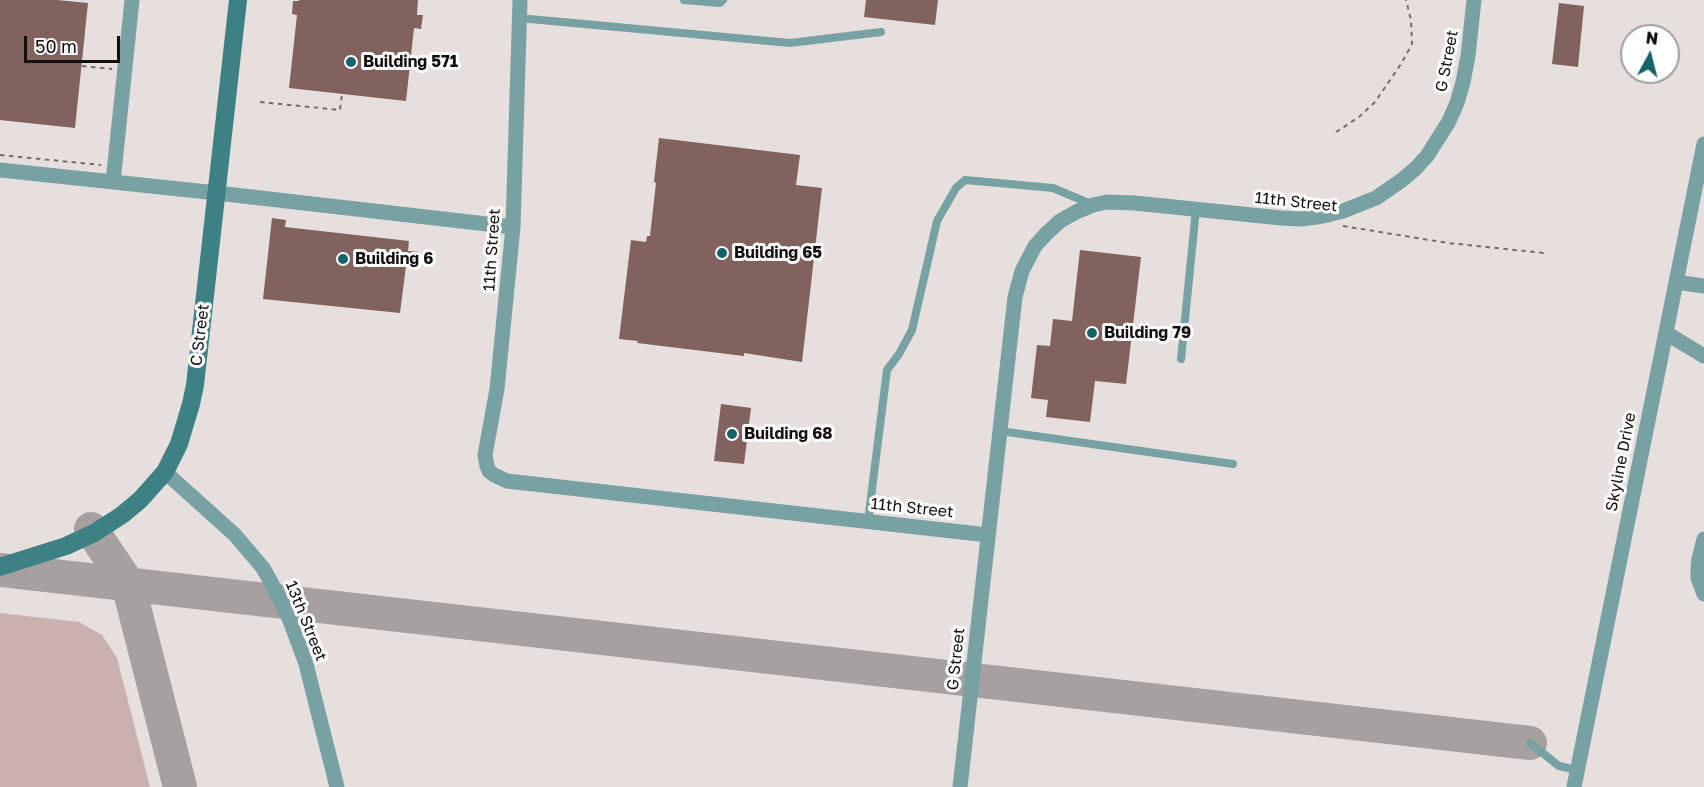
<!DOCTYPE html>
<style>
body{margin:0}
#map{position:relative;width:1704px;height:787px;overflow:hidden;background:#e6dfde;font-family:"Golos Text",sans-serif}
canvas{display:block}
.north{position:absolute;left:1620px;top:24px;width:60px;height:60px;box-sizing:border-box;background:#fff;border:2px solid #a09f9f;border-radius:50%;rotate:7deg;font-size:16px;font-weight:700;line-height:24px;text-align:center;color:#12100f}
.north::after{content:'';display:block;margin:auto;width:21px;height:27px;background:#136367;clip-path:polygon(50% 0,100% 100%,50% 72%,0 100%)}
.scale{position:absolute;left:24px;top:36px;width:96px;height:27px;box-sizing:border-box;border:3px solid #12100f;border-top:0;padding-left:8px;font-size:18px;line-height:21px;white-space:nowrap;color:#12100f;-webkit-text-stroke:4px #fff;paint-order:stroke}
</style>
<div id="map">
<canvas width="1704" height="787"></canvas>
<div class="north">N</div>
<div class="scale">50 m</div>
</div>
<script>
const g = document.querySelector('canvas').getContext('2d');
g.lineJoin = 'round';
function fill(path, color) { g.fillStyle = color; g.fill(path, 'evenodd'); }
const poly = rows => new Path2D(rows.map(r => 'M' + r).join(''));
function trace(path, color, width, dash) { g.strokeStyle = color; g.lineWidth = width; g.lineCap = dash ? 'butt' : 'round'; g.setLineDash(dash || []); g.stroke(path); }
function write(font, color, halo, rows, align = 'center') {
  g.font = font + ' "Golos Text",sans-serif'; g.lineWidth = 6; g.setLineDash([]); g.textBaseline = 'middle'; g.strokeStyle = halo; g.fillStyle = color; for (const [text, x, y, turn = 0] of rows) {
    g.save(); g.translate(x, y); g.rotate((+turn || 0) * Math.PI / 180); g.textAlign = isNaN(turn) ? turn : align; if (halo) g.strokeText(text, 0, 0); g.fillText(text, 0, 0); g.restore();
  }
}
const green = poly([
 [0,613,79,622,102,635,117,658,150,787,0,787]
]);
const taxiway = poly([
 [91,529,128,584,180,787],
 [0,570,1530,743]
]);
const building = poly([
 [0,0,57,0,88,3,75,128,0,120],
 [299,0,418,0,417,15,423,15,421,29,414,28,406,101,289,88,297,15,292,14,293,1,299,1],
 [866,0,938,0,935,25,864,17],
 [1559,3,1584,6,1578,67,1552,64],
 [659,138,800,155,796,185,822,188,802,362,744,353,744,356,637,343,638,341,619,339,631,240,646,242,647,236,650,236,656,183,654,182],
 [272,218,286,220,285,227,409,241,408,251,420,252,418,268,406,266,400,313,263,299],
 [1080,250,1141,257,1126,384,1095,381,1090,422,1046,417,1048,400,1031,398,1037,345,1050,346,1053,319,1072,321],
 [721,404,751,408,744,464,714,461]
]);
const path = poly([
 [82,66,112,69],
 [260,102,340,110,342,94],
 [1336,132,1359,117,1375,102,1401,64,1412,44,1411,20,1406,0],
 [0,155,101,165],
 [1343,226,1448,243,1544,253]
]);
const lane = poly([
 [684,0,720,3,723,0],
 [519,18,790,43,881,32],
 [1181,359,1196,209],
 [1000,431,1233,464],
 [868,521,887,370,899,354,912,330,937,221,956,188,965,180,1053,188,1091,204],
 [1530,743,1559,766,1577,770]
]);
const street = poly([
 [520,0,513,227,497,389,485,455,487,466,489,471,494,475,507,481,988,535],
 [0,170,217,193,513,227],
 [113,182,132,0],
 [1676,282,1704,286],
 [1666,333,1704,356],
 [165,472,235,535,263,568,272,584,289,618,306,664,337,787],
 [1704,539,1699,559,1698,569,1698,578,1704,594],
 [960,787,1015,297,1022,271,1035,246,1046,234,1060,221,1076,212,1093,205,1107,202,1135,203,1281,218,1301,219,1323,216,1343,211,1376,198,1402,180,1415,169,1427,156,1448,123,1457,103,1463,82,1468,56,1474,0],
 [1574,787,1704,144]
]);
const secondary = poly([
 [0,567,66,546,94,533,122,515,140,500,165,472,179,444,191,404,195,385,238,0]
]);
const markers = [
 [351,62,6,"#136367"],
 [722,253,6,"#136367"],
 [343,259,6,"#136367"],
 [1092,333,6,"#136367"],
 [732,434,6,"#136367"]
];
const streetNames = [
 ["G Street",1447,61,-79],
 ["11th Street",1296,202,6],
 ["11th Street",492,250,-86],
 ["C Street",200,335,-83],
 ["Skyline Drive",1621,462,-79],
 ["11th Street",912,508,6],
 ["13th Street",306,621,68],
 ["G Street",956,659,-84]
];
const poiNames = [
 ["Building 571",363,62],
 ["Building 65",734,253],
 ["Building 6",355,259],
 ["Building 79",1104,333],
 ["Building 68",744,434]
];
fill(green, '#c8b1ae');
trace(taxiway, '#a6a0a0', 34);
fill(building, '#81625e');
trace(path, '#726e6d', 2, [4.5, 4.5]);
trace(lane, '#77a1a3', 8);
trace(street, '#77a1a3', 15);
trace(secondary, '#3e8185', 18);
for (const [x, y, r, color] of markers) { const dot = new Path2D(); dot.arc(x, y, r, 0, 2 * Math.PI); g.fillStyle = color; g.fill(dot); trace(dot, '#fff', 2); }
write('16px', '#12100f', '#fff', streetNames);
write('bold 16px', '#12100f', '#fff', poiNames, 'left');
</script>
